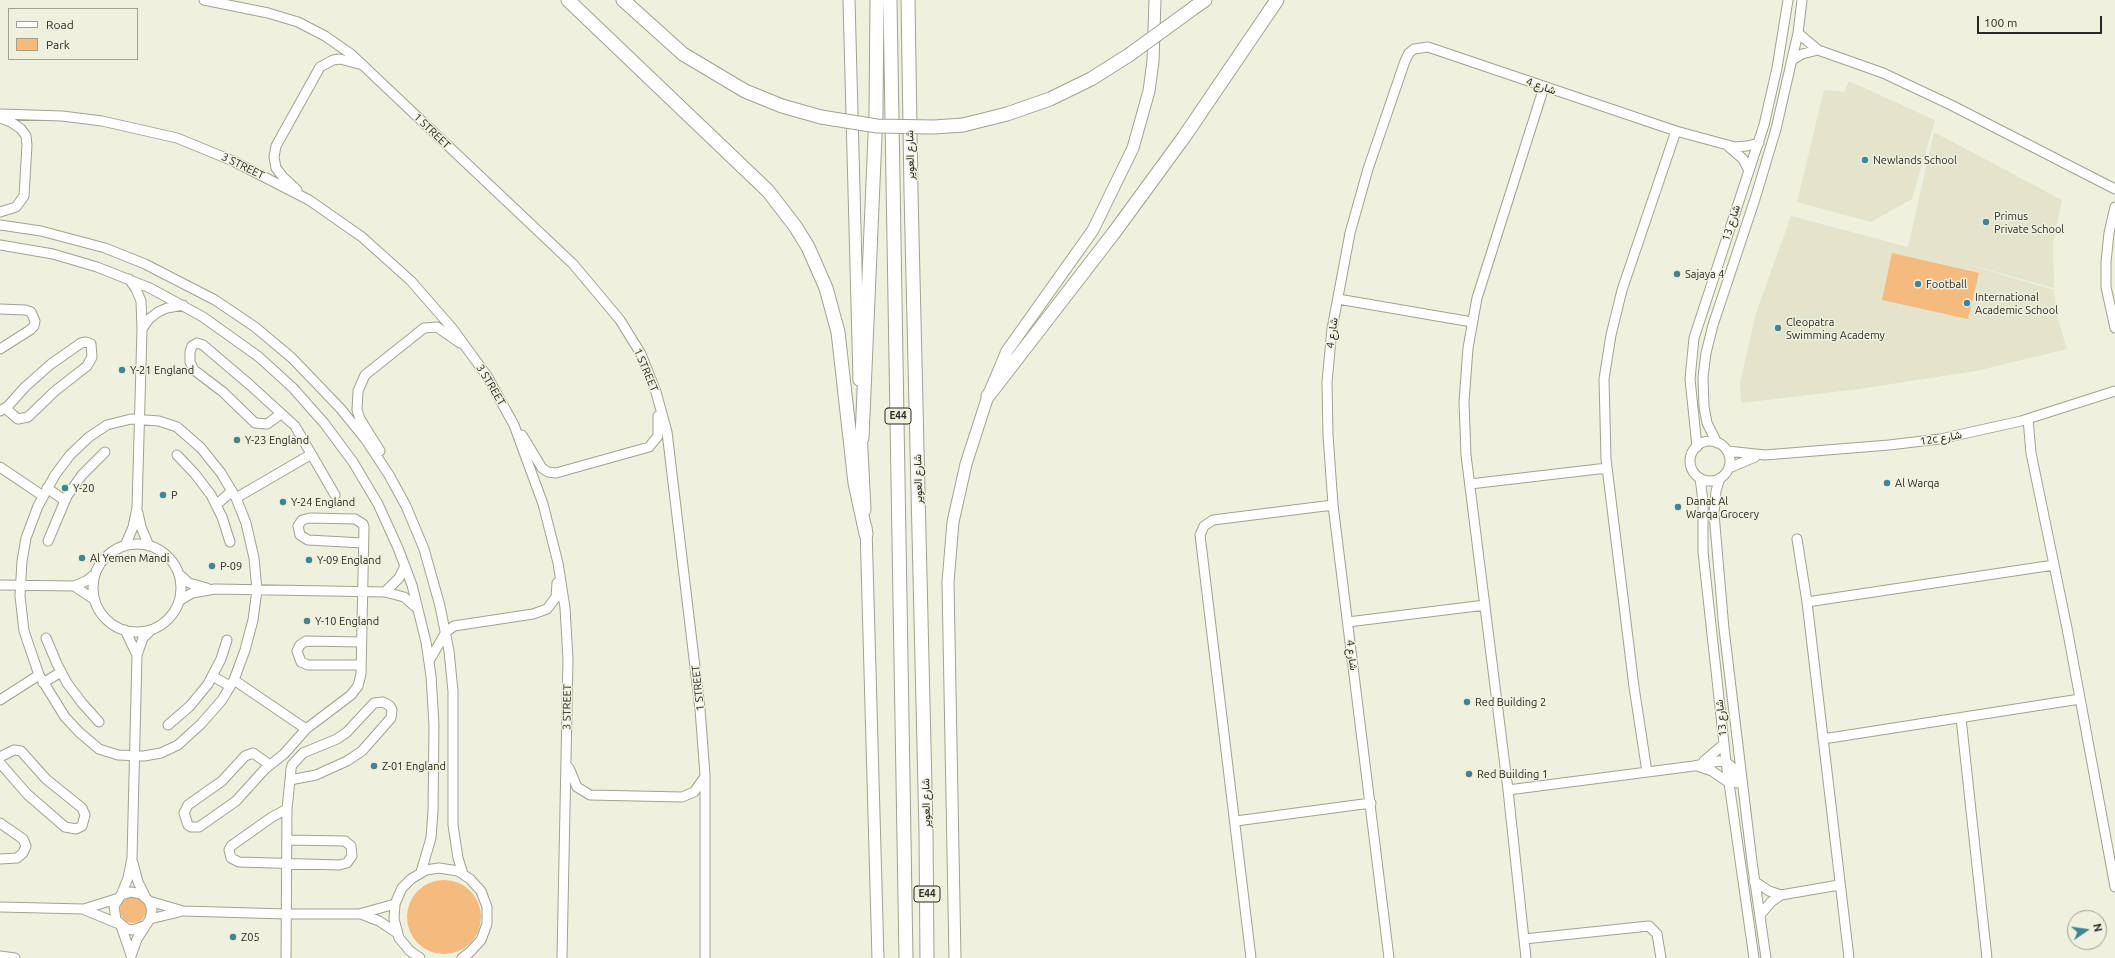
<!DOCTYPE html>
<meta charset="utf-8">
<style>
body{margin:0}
#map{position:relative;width:2115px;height:958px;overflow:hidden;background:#f0f0df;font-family:Ubuntu,sans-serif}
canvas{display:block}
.legend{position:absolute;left:8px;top:8px;width:130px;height:52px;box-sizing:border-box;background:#f0f0df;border:1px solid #a0a094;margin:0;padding:5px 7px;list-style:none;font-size:12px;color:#292923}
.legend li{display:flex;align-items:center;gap:8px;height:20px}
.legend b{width:20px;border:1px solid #a0a094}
.north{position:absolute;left:2067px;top:910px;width:40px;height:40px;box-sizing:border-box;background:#f0f0df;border:1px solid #a0a094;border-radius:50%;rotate:77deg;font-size:11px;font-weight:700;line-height:16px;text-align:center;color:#292923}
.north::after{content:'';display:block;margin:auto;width:14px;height:18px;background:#408592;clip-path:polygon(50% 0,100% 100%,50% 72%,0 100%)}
.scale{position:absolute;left:1977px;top:16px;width:125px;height:18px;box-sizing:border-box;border:2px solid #292923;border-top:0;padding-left:5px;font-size:12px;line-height:14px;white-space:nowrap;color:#292923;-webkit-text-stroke:3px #f0f0df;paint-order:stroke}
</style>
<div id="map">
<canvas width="2115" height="958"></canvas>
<ul class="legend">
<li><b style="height:5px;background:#fff"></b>Road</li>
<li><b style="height:11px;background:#f5ba7e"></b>Park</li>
</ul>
<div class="north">N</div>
<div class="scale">100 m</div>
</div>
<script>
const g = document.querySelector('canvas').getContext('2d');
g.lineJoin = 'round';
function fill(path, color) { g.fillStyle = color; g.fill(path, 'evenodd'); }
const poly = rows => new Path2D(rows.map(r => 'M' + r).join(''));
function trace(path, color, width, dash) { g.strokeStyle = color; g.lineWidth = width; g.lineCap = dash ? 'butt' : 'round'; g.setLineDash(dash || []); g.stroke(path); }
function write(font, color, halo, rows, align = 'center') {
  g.font = font + ' Ubuntu,Vazirmatn,sans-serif'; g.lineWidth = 3; g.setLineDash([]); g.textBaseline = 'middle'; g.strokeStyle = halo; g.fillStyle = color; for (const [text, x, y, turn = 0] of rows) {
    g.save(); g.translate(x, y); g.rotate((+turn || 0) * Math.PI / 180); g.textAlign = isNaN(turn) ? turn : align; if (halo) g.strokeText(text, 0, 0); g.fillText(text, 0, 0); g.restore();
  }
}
const built = poly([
 [1849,81,1935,120,1912,199,1871,222,1797,202,1824,90,1844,92],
 [1934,132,2062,200,2053,244,2054,288,1952,260,2054,290,2057,316,2067,349,1976,371,1859,389,1741,403,1740,383,1756,313,1791,216,1908,247]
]);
const green = poly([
 [1892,253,1979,273,1968,319,1882,300],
 '407 917a37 37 0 1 1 74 0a37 37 0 1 1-74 0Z',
 '120 910a13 13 0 1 1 26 0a13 13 0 1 1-26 0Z'
]);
const minor = poly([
 [204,0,268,13,298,22,325,36,351,54,573,264,620,320,641,354,656,392,667,432,700,709,705,775,705,958],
 [1798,33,1818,50,1883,73,1951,105,2115,189],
 [1792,60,1802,54,1818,50],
 [0,114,62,116,102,121,177,138,233,161,309,200,362,237,411,281,452,328,487,376,514,425,543,504,558,563,565,608,568,659,562,958],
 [0,118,11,122,21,129,26,136,27,145,24,196,16,207,0,212],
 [1728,146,1743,159,1749,171],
 [297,190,283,177,276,168,274,157,276,146,320,67,333,60,340,59,359,64],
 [2115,207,2109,233,2106,262,2106,287,2115,328],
 [0,225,41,231,105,248,145,264,215,300,255,327,292,358,340,408,366,440,389,475,406,506,424,549,440,606,449,651,453,691,453,825,458,858,463,874],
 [0,245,53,254,97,267,150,288,203,317,259,357,293,388,324,423,353,462,378,504,398,548,412,585,426,642,431,676,434,725,433,811,431,838,421,872],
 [1338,299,1472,322],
 [0,309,25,310,31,312,35,321,34,326,30,330,0,349],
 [142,329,149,319,158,312,167,308,183,305],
 [0,411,8,406,25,387,51,364,81,343,86,342,91,344,92,357,87,366,55,391,28,417,18,419,5,408],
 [281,414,267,424,255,423,223,392,194,370,190,362,190,352,192,346,197,343,203,345,250,385,295,426,335,495],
 [131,419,159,421,177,427,201,448,221,473,236,498,246,523,254,558,257,590,253,620,245,650,234,680,222,700,201,724,178,745,161,753,144,756,118,755,99,749,79,732,65,717,39,675,24,631,20,596,22,561,26,538,38,506,55,475,70,455,89,437,107,425,131,419],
 [2028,419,2031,453,2067,628,2115,887],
 [522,435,542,468,548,472,556,473,649,447,658,436,658,416],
 '1690 461a20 20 0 1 1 40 0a20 20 0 1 1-40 0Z',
 [1717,443,1707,423,1704,407,1703,377,1706,353,1713,325,1755,199,1776,129,1798,33,1802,0],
 [1697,447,1690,379,1694,338,1764,125,1777,68,1788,0],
 [380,451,360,419,357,410,358,391,365,375,424,328,437,327,460,343],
 [1727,451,1765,455,1889,445,1940,439,2021,421,2115,391],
 [177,455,195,474,211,495,222,517,230,542],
 [0,467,43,496],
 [1729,468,1755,457],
 [1700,478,1703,501,1703,552,1726,762,1754,958],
 [1720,478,1716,491,1714,514,1724,629,1752,862,1766,958],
 [1470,484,1607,468],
 [47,488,64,500],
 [236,498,310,455],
 [216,505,232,491],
 [138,513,141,527,149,546],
 [1797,539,1807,602,1849,958],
 [48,541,67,496,82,475,105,452],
 '93 588a44 44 0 1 1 88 0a44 44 0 1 1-88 0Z',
 [125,546,133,527,137,508,142,329,141,301,136,289,129,279],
 [179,574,189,583,207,588],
 [0,585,74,586,86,581,95,574],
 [74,586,95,600],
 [385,592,399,578,405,566],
 [179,601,192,593,215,589,385,592,404,597,418,609],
 [1807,602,2054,565],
 [1348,622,1485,605],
 [125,630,137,655],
 [46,638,57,664,67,683,82,703,99,722],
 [429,661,446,632,454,626,533,614,547,609,556,597,557,583],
 [361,665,308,665,301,662,297,651,300,645,306,641,361,642],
 [212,676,230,686],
 [234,680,306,729],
 [43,683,61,672],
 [0,700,39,675],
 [1961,718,1987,958],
 [168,725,190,706,208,684,221,659,227,640],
 [1823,739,2080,699],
 [0,757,14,750,21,751,46,779,82,808,85,815,82,826,76,829,65,827,27,794,0,763],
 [1704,761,1724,744],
 [270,765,253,753,245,756,222,781,188,805,184,813,188,825,191,827,199,827,236,801,265,769,284,754,306,729,351,695,358,686,361,674,364,527,363,524,355,519,310,518,302,520,298,526,300,535,308,540,363,543],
 [1697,766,1712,771,1728,782],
 [569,768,577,787,590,795,682,797,694,792,704,778],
 [1647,772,1634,687,1606,459,1604,379,1611,335,1622,290,1676,131],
 [1508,790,1694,766,1719,761,1726,762,1733,768,1737,783],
 [1236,821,1371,803],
 [0,823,23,839,26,846,23,853,17,858,0,859],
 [287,840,345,841,351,846,352,856,347,863,339,865,239,862,231,858,229,850,231,846,272,817,287,809],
 [133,863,138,882,145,896],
 [1754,881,1769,891,1781,895],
 [121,895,128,878,132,858,137,655,143,638,151,630],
 [149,901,183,911,286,914,359,914,395,904],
 [0,907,84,909,119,898],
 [85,910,119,924],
 [361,914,379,921,397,933],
 [1760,915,1771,902,1781,895,1839,885],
 [150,919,179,912],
 [121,926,131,955],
 [1524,939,1649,926,1657,934,1661,958],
 [0,956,15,958],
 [131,956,137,939,150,919,152,910,149,901,141,894,131,892,121,895,114,906,116,920,127,929,133,930,144,926],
 [286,958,287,809,290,780,291,769,292,765,303,753,337,739,347,732,374,703,383,702,390,706,392,710,391,718,362,751,347,761,316,775,290,780],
 [420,958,410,951,399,938,394,919,395,904,402,888,411,879,426,870,439,868,458,871,470,879,481,891,487,907,487,924,481,940,470,952,462,958],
 [1251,958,1200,535,1204,526,1213,520,1333,505],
 [1389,958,1333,505,1328,435,1327,382,1332,329,1350,233,1368,169,1405,61,1409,53,1414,49,1428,47,1676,131,1735,147,1747,146,1759,143],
 [1526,958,1508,790,1466,455,1464,402,1468,348,1477,298,1544,87]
]);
const major = poly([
 [849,0,859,380],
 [861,431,865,510],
 [866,527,878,958],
 [955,958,948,582,953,522,966,464,988,396,1007,351,1093,230,1133,148,1149,91,1153,61,1155,0]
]);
const highway = poly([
 [568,0,768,191,795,226,808,247,826,288,838,332,855,483,866,534],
 [623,0,683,54,745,91,782,106,821,117],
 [890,0,906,958],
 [908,0,911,192,926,831,927,958],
 [1195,7,1205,0],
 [963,125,1007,114,1050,99,1091,79,1129,55],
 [988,396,1113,234,1184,137,1277,0],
 [862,438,876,113,877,0]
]);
const highwayBridge = poly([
 [1129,55,1195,7],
 [821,117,877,126,934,127,963,125]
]);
const markers = [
 [1865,160,4,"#408592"],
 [1986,222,4,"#408592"],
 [1677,274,4,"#408592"],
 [1918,284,4,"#408592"],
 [1967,303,4,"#408592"],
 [1778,328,4,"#408592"],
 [122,370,4,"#408592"],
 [237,440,4,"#408592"],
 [1887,483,4,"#408592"],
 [65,488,4,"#408592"],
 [163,495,4,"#408592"],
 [283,502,4,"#408592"],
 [1678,507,4,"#408592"],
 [82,558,4,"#408592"],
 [309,560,4,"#408592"],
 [212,566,4,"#408592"],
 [307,621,4,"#408592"],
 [1467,702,4,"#408592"],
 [374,766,4,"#408592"],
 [1469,774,4,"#408592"],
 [233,937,4,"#408592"]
];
const shields = [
 [898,416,26],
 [927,894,26]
];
const shieldNames = [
 ["E44",898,416],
 ["E44",927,894]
];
const streetNames = [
 ["شارع 4",1541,86,19],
 ["1 STREET",432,131,44],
 ["شارع العوير",910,155,-91],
 ["3 STREET",243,166,26],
 ["شارع 13",1731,223,-72],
 ["شارع 4",1332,333,-82],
 ["1 STREET",646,370,67],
 ["3 STREET",491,385,59],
 ["12c شارع",1941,438,-10],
 ["شارع العوير",918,479,-91],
 ["شارع 4",1352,655,83],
 ["1 STREET",698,688,-96],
 ["3 STREET",567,707,-89],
 ["شارع 13",1721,718,-96],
 ["شارع العوير",926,803,-91]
];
const poiNames = [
 ["Newlands School",1873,160],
 ["Primus",1994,216],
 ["Private School",1994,229],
 ["Sajaya 4",1685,274],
 ["Football",1926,284],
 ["International",1975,297],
 ["Academic School",1975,310],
 ["Cleopatra",1786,322],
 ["Swimming Academy",1786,335],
 ["Y-21 England",130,370],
 ["Y-23 England",245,440],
 ["Al Warqa",1895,483],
 ["Y-20",73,488],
 ["P",171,495],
 ["Danat Al",1686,501],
 ["Warqa Grocery",1686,514],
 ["Y-24 England",291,502],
 ["Al Yemen Mandi",90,558],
 ["Y-09 England",317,560],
 ["P-09",220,566],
 ["Y-10 England",315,621],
 ["Red Building 2",1475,702],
 ["Z-01 England",382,766],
 ["Red Building 1",1477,774],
 ["Z05",241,937]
];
fill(built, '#e3e4cb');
fill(green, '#f5ba7e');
trace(minor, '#a2a292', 11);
trace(major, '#a2a292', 13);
trace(highway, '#a2a292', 15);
trace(minor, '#fff', 9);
trace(major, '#fff', 11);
trace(highway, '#fff', 13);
trace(highwayBridge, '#a2a292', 15, []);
trace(highwayBridge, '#fff', 13);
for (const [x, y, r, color] of markers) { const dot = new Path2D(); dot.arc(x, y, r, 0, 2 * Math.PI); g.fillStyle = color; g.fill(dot); trace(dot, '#f0f0df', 1.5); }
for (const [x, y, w] of shields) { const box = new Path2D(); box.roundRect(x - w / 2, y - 8, w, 16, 3); g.fillStyle = '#f0f0df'; g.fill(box); trace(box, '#292923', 1); }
write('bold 10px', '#292923', null, shieldNames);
write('11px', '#292923', '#f0f0df', streetNames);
write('11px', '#292923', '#f0f0df', poiNames, 'left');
</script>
